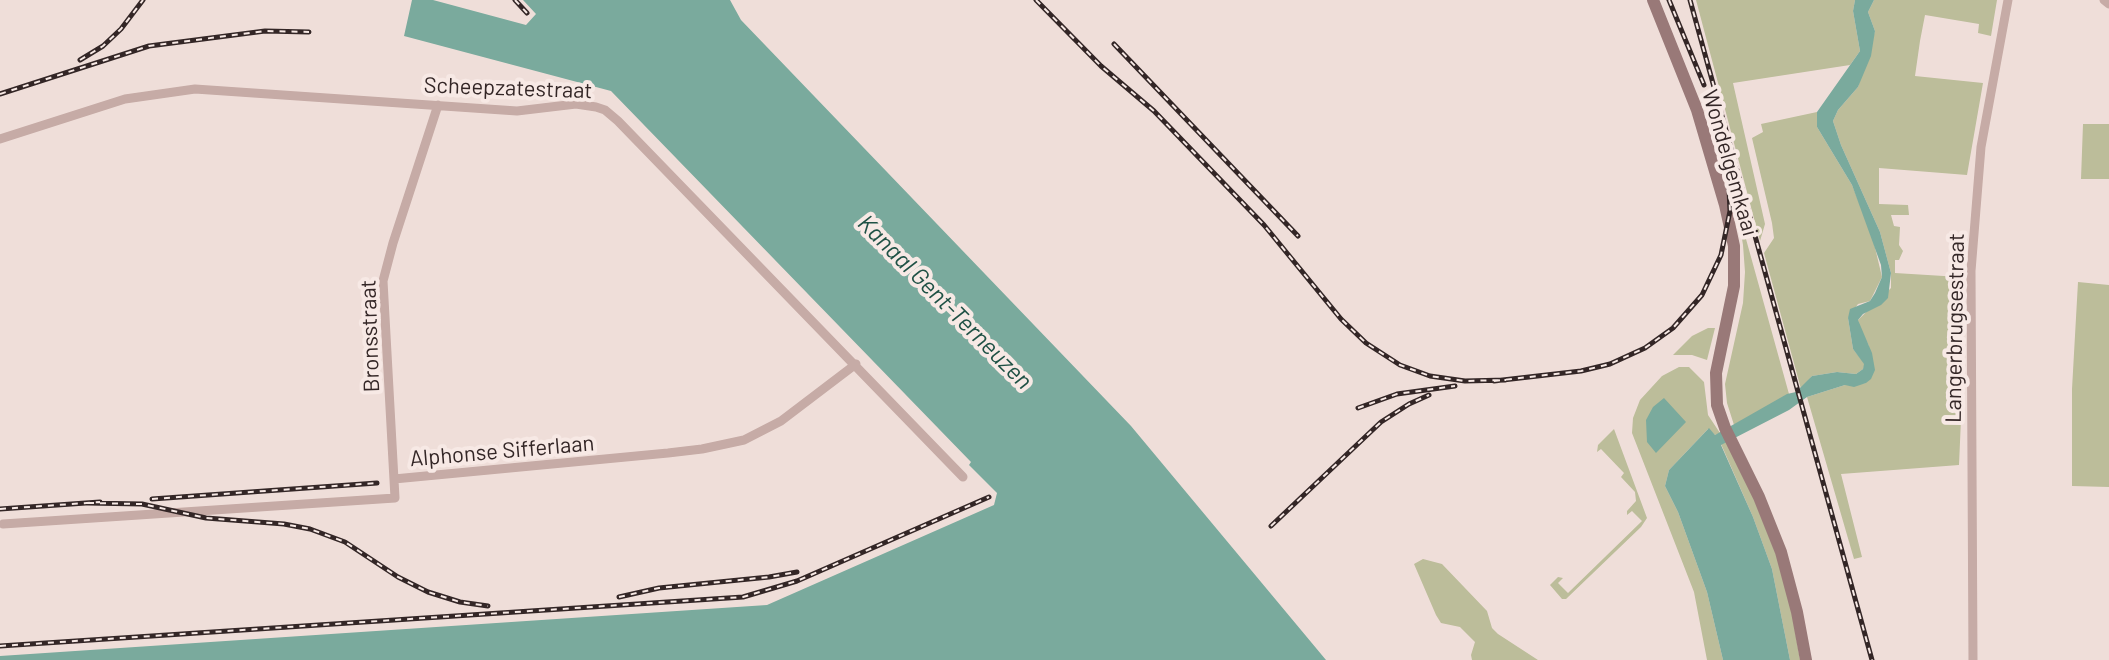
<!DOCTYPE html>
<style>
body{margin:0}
canvas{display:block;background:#efded9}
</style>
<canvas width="2109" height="660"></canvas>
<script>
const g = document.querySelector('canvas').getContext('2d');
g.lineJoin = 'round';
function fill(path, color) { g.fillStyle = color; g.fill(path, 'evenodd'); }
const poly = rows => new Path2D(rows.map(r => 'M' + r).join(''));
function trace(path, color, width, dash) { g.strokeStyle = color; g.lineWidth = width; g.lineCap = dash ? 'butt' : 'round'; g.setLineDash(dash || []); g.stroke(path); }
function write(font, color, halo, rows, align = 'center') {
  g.font = font + ' Barlow,sans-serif'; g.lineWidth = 8; g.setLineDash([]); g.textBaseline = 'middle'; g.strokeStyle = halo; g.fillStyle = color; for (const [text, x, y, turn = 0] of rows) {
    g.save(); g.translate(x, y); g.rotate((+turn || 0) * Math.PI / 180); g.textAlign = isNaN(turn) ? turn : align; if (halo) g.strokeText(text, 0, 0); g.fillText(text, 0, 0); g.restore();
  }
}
const green = poly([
 [1696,0,1855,0,1853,11,1860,51,1850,65,1733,83,1765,224,1760,241],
 [1874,0,1997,0,1991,36,1978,33,1979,24,1925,15,1920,41,1915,76,1983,83,1967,175,1879,168,1879,204,1908,205,1909,215,1891,215,1894,226,1900,227,1899,245,1903,251,1899,260,1895,260,1895,273,1960,277,1962,396,1959,465,1841,474,1862,557,1854,559,1807,397,1845,385,1866,383,1869,346,1859,327,1858,320,1891,288,1891,273,1880,232,1841,145,1833,121,1838,110,1858,87,1875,31,1868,12],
 [1817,112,1817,127,1852,185,1872,235,1882,277,1870,301,1858,304,1848,318,1853,349,1865,364,1863,369,1856,374,1837,372,1812,376,1801,389,1764,253,1774,238,1772,223,1752,138,1763,132,1761,124],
 [2083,124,2109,124,2109,179,2081,179],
 [1736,203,1789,394,1734,425,1727,403,1725,384,1743,303,1745,272,1743,245],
 [2078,282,2109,285,2109,487,2072,486,2072,389],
 [1708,328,1715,328,1707,360,1692,355,1673,355,1692,336],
 [1679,367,1689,367,1704,382,1708,415,1720,433,1715,435,1708,429,1669,470,1665,486,1678,512,1707,592,1723,660,1707,660,1694,592,1632,433,1633,418,1640,400,1662,376],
 [1614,429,1647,518,1641,527,1566,599,1562,599,1550,585,1558,577,1563,578,1558,583,1568,593,1642,521,1632,511,1627,515,1627,511,1636,501,1635,492,1621,477,1624,473,1601,449,1597,452,1598,445],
 [1726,442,1754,499,1776,554,1792,613,1800,660,1790,660,1772,569,1753,517,1721,444],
 [1423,559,1442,564,1487,611,1492,628,1498,634,1538,660,1472,660,1471,655,1475,642,1460,627,1441,623,1436,615,1414,564]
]);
const water = poly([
 [412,0,433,0,526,25,536,14,523,0,730,0,741,20,1131,426,1326,660,0,660,0,656,767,605,994,505,997,493,969,465,971,462,611,91,404,36],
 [1855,0,1874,0,1868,12,1875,31,1871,56,1858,87,1838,110,1833,121,1841,145,1880,232,1891,273,1888,298,1881,305,1863,314,1858,320,1872,353,1875,370,1871,379,1866,383,1854,387,1845,385,1807,397,1789,410,1721,445,1753,517,1772,569,1790,660,1723,660,1707,592,1678,512,1665,486,1669,470,1709,428,1715,435,1787,394,1796,392,1812,376,1837,372,1856,374,1863,369,1864,364,1853,349,1848,318,1850,309,1870,301,1875,293,1882,277,1881,265,1852,185,1817,127,1817,112,1860,51,1853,11],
 [1664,398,1686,422,1656,453,1647,442,1646,420,1653,407]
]);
const street = poly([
 [2104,0,2109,4],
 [0,139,125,99,195,89,517,111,576,104,596,107,605,110,618,121,963,477],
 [394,479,668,453,702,449,744,440,781,421,856,364],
 [3,524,395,498,383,281,393,243,438,105],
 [1973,660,1971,271,1981,147,2008,0]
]);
const secondary = poly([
 [1653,0,1697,110,1725,205,1734,246,1734,286,1716,373,1717,405,1725,428,1759,497,1781,552,1797,612,1806,660]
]);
const rail = poly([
 [515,0,527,13],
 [1036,0,1101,66,1154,111,1264,225,1341,319,1366,343,1400,365,1430,376,1465,381,1506,380],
 [1669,0,1704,85],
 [1690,0,1872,660],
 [1114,44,1298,236],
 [80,60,103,46,121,29,143,0],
 [0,94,149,46,265,31,309,32],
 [1494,381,1581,371,1610,364,1645,348,1673,328,1702,295,1721,255,1730,211,1728,167],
 [1358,408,1397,394,1455,386],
 [152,499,377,483],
 [88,503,142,504,206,518,284,524,310,529,345,542,398,577,428,592,460,602,488,606],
 [0,509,100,502],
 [1271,526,1381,422,1409,404,1429,395],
 [619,597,659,588,769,577,797,572],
 [0,646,743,597,797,581,989,497]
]);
const streetNames = [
 ["Scheepzatestraat",508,88,2],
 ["Wondelgemkaai",1730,163,74],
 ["Langerbrugsestraat",1955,328,-89],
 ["Bronsstraat",370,336,-92],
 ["Alphonse Sifferlaan",502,451,-5]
];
const waterNames = [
 ["Kanaal Gent-Terneuzen",945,302,45]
];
fill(green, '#bcbd9a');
fill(water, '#7aaa9d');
trace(street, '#c6aba6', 9);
trace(secondary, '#997978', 12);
trace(rail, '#332626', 5);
trace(rail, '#f7e9e5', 2, [6]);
write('22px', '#332626', '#f7e9e5', streetNames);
write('italic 24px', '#1f5145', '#f7e9e5', waterNames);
</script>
